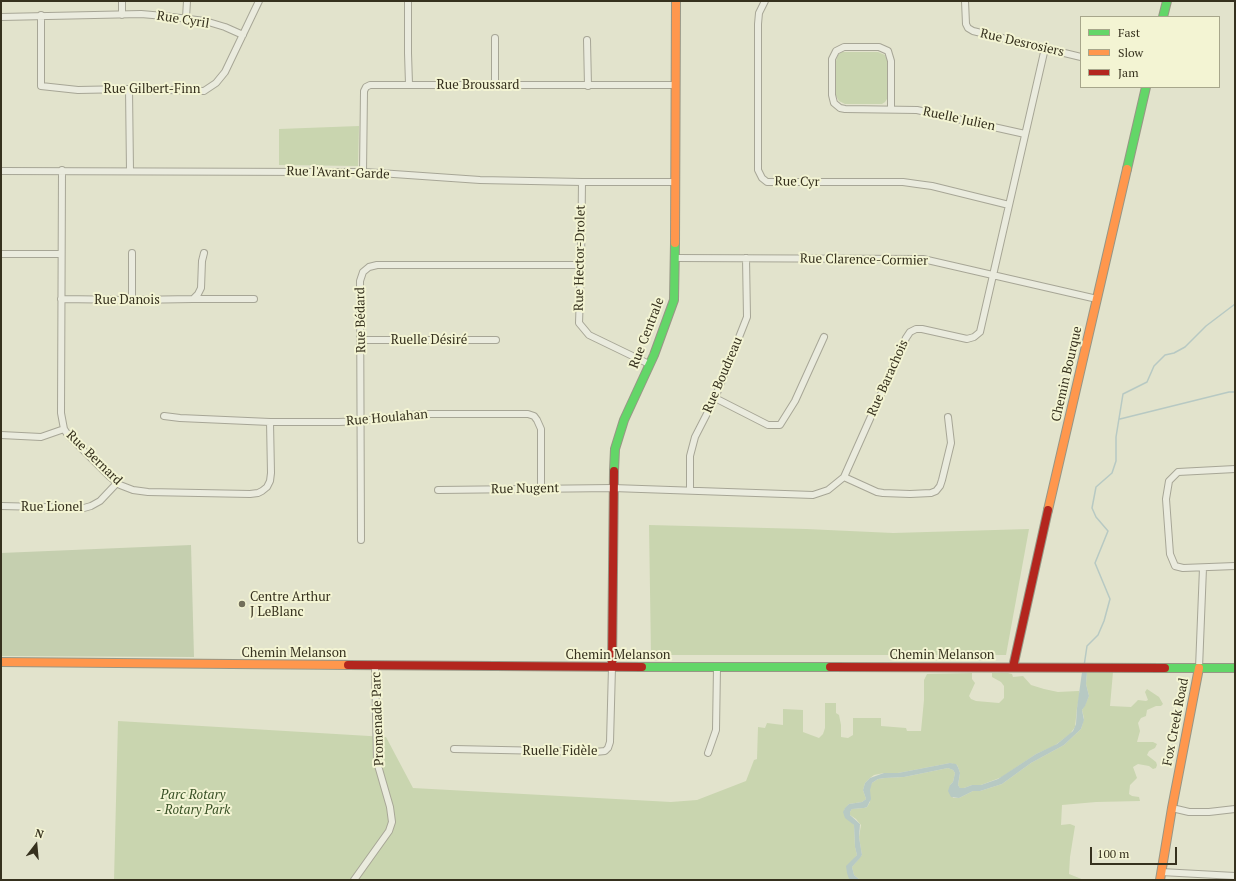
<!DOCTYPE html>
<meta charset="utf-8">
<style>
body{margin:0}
#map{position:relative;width:1236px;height:881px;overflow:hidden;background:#e2e3cc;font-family:"PT Serif",serif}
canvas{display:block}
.frame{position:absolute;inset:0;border:2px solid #36311e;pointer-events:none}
.legend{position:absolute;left:1080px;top:16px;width:140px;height:72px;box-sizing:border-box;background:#f3f4d3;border:1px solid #a7a68b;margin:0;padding:5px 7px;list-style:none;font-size:12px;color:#36311e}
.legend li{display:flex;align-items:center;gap:8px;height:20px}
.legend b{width:20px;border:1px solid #a7a68b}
.north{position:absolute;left:16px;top:825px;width:40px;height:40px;-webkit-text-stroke:3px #f3f4d3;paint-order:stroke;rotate:16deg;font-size:11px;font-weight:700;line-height:16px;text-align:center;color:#36311e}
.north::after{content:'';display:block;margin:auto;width:14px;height:18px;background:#36311e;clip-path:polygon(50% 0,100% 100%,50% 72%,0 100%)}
.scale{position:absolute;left:1090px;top:847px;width:87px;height:18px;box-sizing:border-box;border:2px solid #36311e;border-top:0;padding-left:5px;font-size:12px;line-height:14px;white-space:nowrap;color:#36311e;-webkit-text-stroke:3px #f3f4d3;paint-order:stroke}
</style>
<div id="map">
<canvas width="1236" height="881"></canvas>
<div class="frame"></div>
<ul class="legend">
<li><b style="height:5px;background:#63d668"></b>Fast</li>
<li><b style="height:5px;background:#ff974d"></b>Slow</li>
<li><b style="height:5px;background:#b3261e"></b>Jam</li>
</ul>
<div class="north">N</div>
<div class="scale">100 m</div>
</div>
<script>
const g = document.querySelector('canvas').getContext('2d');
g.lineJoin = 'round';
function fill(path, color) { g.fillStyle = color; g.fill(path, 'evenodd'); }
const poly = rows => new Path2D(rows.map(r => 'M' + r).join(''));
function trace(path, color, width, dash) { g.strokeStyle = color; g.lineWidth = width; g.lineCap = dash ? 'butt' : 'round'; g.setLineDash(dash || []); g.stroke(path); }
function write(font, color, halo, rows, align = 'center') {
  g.font = font + ' "PT Serif",serif'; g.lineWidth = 4; g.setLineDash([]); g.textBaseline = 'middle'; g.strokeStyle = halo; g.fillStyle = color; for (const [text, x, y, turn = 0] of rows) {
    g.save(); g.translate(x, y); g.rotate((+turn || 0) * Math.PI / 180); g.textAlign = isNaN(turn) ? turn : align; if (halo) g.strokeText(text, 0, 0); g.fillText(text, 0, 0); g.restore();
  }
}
const green = poly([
 [842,52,878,52,885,55,887,60,887,99,885,102,882,104,845,104,839,101,836,96,836,61,838,55],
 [359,126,358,166,279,165,279,129],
 [649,525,806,529,893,533,1029,529,1006,655,651,655],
 [1087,672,1113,672,1110,706,1131,707,1138,700,1146,701,1148,700,1145,692,1147,689,1159,697,1163,704,1161,706,1156,706,1147,710,1146,716,1141,718,1138,723,1140,731,1137,742,1153,742,1157,744,1155,748,1149,751,1147,755,1156,762,1157,765,1156,768,1153,769,1149,766,1138,764,1133,767,1137,778,1130,785,1129,794,1132,796,1139,797,1140,801,1096,802,1062,805,1061,825,1070,824,1075,826,1070,857,1069,874,1084,880,860,880,854,875,852,867,862,855,859,837,861,825,856,819,850,815,850,812,852,809,864,808,867,807,870,802,870,787,872,783,878,779,885,778,904,777,948,768,953,770,955,773,953,782,950,785,953,798,959,798,973,791,980,791,1002,784,1031,763,1064,745,1081,729,1082,726,1084,718,1082,710,1085,705,1089,696,1086,684],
 [972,673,972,679,975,683,969,696,971,699,976,701,999,703,1004,698,1004,686,1001,682,992,677,992,673,1008,673,1012,674,1013,677,1023,676,1031,685,1044,689,1058,692,1078,691,1079,691,1079,698,1077,708,1075,727,1070,734,1054,746,1036,754,1002,777,981,785,972,785,964,788,960,788,958,785,960,773,958,767,957,765,950,763,898,773,884,773,874,775,870,778,865,783,863,790,866,799,862,802,849,804,844,810,854,825,855,847,857,855,854,859,849,879,851,880,114,880,118,721,386,737,413,788,671,802,697,800,746,781,754,760,757,759,758,727,765,728,767,723,783,725,783,709,803,710,803,732,819,738,823,734,825,728,825,703,836,703,836,713,839,715,841,725,841,737,848,738,853,735,853,718,881,718,881,726,906,728,907,731,921,731,924,700,924,680,927,674]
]);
const cemetery = poly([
 [191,545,194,657,1,656,1,553]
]);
const water = poly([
 [1082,672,1087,672,1086,684,1089,696,1085,706,1082,710,1084,720,1081,729,1064,745,1031,763,1002,784,980,791,973,791,959,798,951,797,948,791,950,785,953,782,955,773,953,770,948,768,904,777,885,778,878,779,872,783,870,790,871,799,867,807,864,808,852,809,850,812,850,815,860,824,859,837,862,855,860,858,852,867,854,875,860,880,851,880,849,879,847,873,846,866,857,855,855,847,854,825,845,818,843,812,845,808,849,804,862,802,866,799,863,790,865,783,870,778,884,773,898,773,950,763,956,764,958,767,960,773,958,785,960,788,964,788,972,785,981,785,998,779,1036,754,1057,744,1073,731,1076,724,1077,708]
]);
const stream = poly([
 [1120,419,1229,392,1235,392],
 [1084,666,1087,646,1098,635,1104,621,1110,599,1095,563,1108,531,1096,517,1092,508,1096,487,1112,473,1116,461,1116,437,1123,394,1147,382,1154,366,1165,355,1174,353,1185,347,1206,326,1235,304]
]);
const street = poly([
 [122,1,122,15],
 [408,1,408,53,409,84],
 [765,1,759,13,758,24,758,170,762,178,767,182,903,182,917,184,932,186,1009,205],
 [965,1,966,24,968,28,973,31,1081,57],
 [41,15,41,86,78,90,129,89,204,91,216,83,225,72,259,1],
 [1,17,141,14,164,16,205,21,225,27,243,35],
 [186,18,187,1],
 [495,38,495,85],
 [587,40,588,86],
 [129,89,130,171],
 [891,109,891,61,888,51,879,47,844,47,836,51,832,59,832,95,834,103,840,108,845,109,917,110,1025,134],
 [62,170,61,413,64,429,68,435,110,477,120,485,133,490,148,492,250,494,258,493,262,491,267,487,270,481,271,473,270,422],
 [1,171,318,172,365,172,480,180,582,182,675,182],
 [363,172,364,91,366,87,370,85,676,85],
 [582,182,581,265,579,323,589,335,649,364],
 [1,254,61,254],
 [675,258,923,259,1097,299],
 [61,299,132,300,193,299,198,294,201,288,202,261,204,253],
 [193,299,254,299],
 [132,300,132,253],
 [362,340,496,340],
 [715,398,768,425,780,425,795,401,824,337],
 [164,416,180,418,270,422,339,422,362,421,399,416,423,414,528,414,534,416,537,420,541,429,541,489],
 [1,435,41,437,64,429],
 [1235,469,1178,472,1169,481,1166,499,1170,554,1175,566,1183,568,1235,566],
 [844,477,877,492,883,493,910,494,931,493,936,491,940,486,942,480,951,443,948,417],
 [438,490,613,488,813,495,828,490,844,477,906,338,910,332,916,329,922,329,967,339,974,337,980,332,1045,48],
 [690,490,690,456,695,437,715,398,747,317,746,258],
 [1,506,84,508,91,506,100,501,117,483],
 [361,540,360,281,363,272,369,267,377,265,581,265],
 [1199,668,1203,568],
 [454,749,595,752,605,751,608,748,610,742,612,667],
 [708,753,716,730,717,667],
 [1172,808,1189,812,1209,812,1235,809],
 [1161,872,1235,876],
 [354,880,389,831,392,822,390,807,377,762,375,666]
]);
const fast = poly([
 [1163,17,1167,1],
 [1127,169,1146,87],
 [614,471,615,449,624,420,654,355,674,300,675,243],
 [642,667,830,667],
 [1165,668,1235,668]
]);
const slow = poly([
 [675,243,676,1],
 [1048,510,1127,169],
 [1,662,348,665],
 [1160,880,1172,808,1199,668]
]);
const jam = poly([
 [348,665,642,667],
 [612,667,614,471],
 [830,667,1165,668],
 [1013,667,1048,510]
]);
const markers = [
 [242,604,4,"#726f5b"]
];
const streetNames = [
 ["Rue Cyril",183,20,9],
 ["Rue Desrosiers",1022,43,13],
 ["Rue Broussard",478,85],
 ["Rue Gilbert-Finn",152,89],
 ["Ruelle Julien",959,119,12],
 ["Rue l'Avant-Garde",338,173,2],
 ["Rue Cyr",797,182,1],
 ["Rue Hector-Drolet",580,258,-89],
 ["Rue Clarence-Cormier",864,260,1],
 ["Rue Danois",127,300],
 ["Rue Bédard",361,320,-91],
 ["Rue Centrale",647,333,-69],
 ["Ruelle Désiré",429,340],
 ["Chemin Bourque",1067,374,-77],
 ["Rue Boudreau",723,375,-67],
 ["Rue Barachois",888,378,-66],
 ["Rue Houlahan",387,418,-5],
 ["Rue Bernard",94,458,44],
 ["Rue Nugent",525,489,-1],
 ["Rue Lionel",52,507],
 ["Chemin Melanson",294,653],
 ["Chemin Melanson",618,655],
 ["Chemin Melanson",942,655],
 ["Promenade Parc",378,719,-92],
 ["Fox Creek Road",1176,722,-79],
 ["Ruelle Fidèle",560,751]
];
const poiNames = [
 ["Centre Arthur",250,597],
 ["J LeBlanc",250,612]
];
const parkNames = [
 ["Parc Rotary",193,795],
 ["- Rotary Park",193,810]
];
fill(green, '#c9d5af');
fill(cemetery, '#c5cfaf');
fill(water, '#b7c9c3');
trace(stream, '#b7c9c3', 1.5);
trace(street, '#a7a696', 8);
trace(fast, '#979685', 10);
trace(slow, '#979685', 10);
trace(jam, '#979685', 10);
trace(street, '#eaebde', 6);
trace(fast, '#63d668', 8);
trace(slow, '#ff974d', 8);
trace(jam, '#b3261e', 8);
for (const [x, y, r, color] of markers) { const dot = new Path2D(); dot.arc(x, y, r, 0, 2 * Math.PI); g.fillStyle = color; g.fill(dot); trace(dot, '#f3f4d3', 1.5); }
write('13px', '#36311e', '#f3f4d3', streetNames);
write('13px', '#36311e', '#f3f4d3', poiNames, 'left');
write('italic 13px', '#395126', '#f3f4d3', parkNames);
</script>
